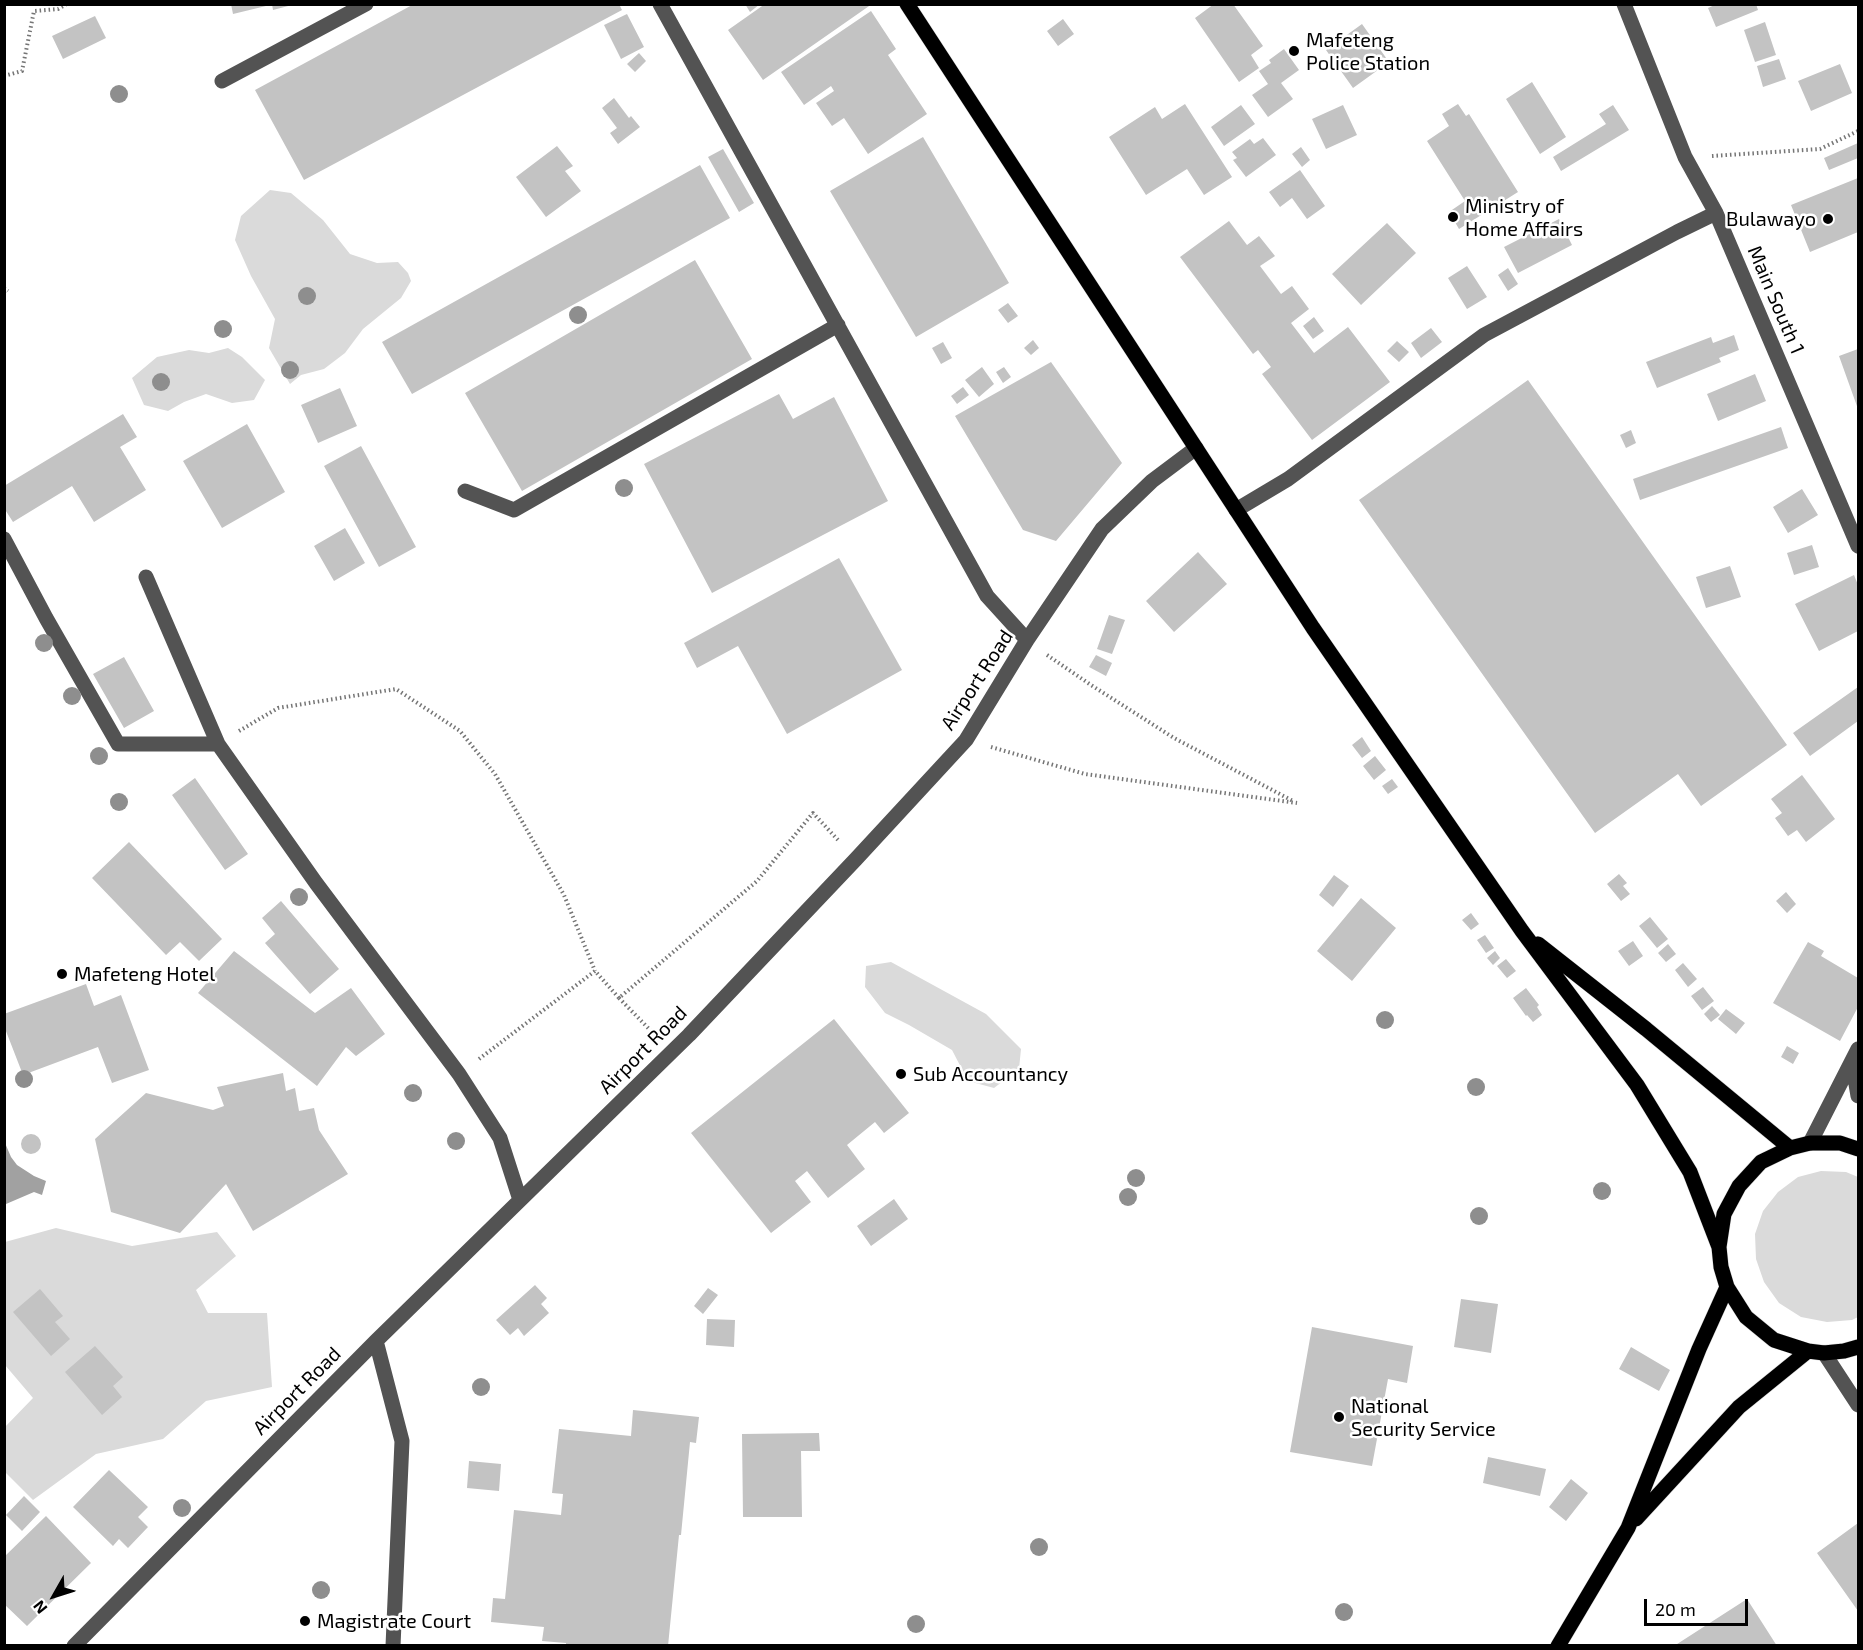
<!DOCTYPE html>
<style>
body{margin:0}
#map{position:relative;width:1863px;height:1650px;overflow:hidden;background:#fff;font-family:"Exo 2",sans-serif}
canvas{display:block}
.frame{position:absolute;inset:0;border:6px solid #000;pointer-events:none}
.north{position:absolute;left:24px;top:1566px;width:60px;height:60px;-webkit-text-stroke:4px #fff;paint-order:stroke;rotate:231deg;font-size:16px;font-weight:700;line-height:24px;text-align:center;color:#000}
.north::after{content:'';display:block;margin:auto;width:21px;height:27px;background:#000;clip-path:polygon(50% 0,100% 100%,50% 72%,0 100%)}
.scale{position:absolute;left:1644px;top:1599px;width:104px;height:27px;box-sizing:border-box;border:3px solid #000;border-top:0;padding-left:8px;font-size:18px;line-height:21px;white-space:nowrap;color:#000;-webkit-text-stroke:4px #fff;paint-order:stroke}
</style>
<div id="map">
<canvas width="1863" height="1650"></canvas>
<div class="frame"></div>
<div class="north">N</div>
<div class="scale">20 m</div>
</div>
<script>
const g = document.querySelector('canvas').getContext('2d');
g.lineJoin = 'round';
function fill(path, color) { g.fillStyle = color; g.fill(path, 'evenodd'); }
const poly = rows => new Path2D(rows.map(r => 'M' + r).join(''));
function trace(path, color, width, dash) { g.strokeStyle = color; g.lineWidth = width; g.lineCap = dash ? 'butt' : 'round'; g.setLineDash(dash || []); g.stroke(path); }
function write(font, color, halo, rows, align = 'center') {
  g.font = font + ' "Exo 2",sans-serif'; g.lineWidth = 5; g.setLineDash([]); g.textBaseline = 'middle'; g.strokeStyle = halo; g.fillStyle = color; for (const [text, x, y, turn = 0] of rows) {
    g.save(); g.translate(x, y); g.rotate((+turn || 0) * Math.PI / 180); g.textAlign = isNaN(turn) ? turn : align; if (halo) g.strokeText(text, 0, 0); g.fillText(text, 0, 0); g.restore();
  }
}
const green = poly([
 [270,190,291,193,323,220,350,254,377,263,398,262,408,273,411,281,401,298,363,329,345,353,324,369,301,375,290,384,269,348,275,319,251,276,235,240,241,216],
 [228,348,242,357,265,380,254,400,232,403,206,394,184,402,168,411,144,405,132,378,157,357,189,350,209,353],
 [891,962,986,1014,1021,1049,1019,1069,994,1088,968,1081,952,1050,909,1025,885,1013,865,987,866,966],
 [1821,1171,1846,1172,1858,1177,1858,1317,1852,1320,1827,1322,1801,1317,1779,1303,1764,1282,1756,1259,1755,1234,1763,1211,1778,1192,1798,1177],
 [56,1228,132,1246,217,1232,236,1256,196,1290,208,1313,267,1313,272,1387,206,1401,163,1439,96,1454,33,1500,5,1472,4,1428,33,1398,5,1365,5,1242]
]);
const water = poly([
 [5,1143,11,1157,17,1165,34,1176,46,1181,42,1195,34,1192,6,1204]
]);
const building = poly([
 [231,4,266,4,266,6,233,14],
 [272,4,292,4,292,5,273,10],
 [414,4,619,4,622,10,304,180,255,90],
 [745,4,760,4,750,12],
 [765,4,872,4,763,80,728,30],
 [1214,4,1233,4,1263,46,1251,55,1259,68,1239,82,1195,18],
 [1717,4,1756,4,1758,10,1716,27,1708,8],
 [871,11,896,49,888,55,927,114,868,154,844,118,832,126,816,103,834,91,831,86,804,105,781,72],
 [627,14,644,47,621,59,604,25],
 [95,16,106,38,63,59,52,36],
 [1063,19,1074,34,1058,46,1047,31],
 [1765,22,1776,55,1755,62,1744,30],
 [1362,24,1389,62,1353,88,1326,50],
 [1284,49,1299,70,1281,83,1293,99,1268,117,1252,95,1268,84,1259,71,1271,63,1269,60],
 [639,53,646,61,635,72,627,64],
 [1779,59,1786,79,1763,87,1757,66],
 [1840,64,1852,93,1811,111,1798,81],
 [1532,82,1566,137,1540,154,1506,99],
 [614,98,629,118,631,116,640,127,618,144,610,133,617,128,602,108],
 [1185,104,1232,177,1204,195,1187,169,1146,195,1109,137,1155,107,1162,119],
 [1458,104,1466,116,1469,114,1518,192,1459,229,1449,212,1465,201,1427,141,1449,126,1442,114],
 [1241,105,1255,124,1224,146,1211,127],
 [1343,105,1357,135,1326,149,1312,119],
 [1613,105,1629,130,1561,171,1553,157,1606,124,1599,114],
 [923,137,1009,283,916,337,830,191],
 [1263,138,1276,155,1246,177,1233,160,1237,158,1232,152,1250,139,1254,144],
 [1858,143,1858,158,1829,170,1824,158],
 [557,146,573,166,565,171,581,191,546,217,516,177],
 [1301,147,1310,160,1302,167,1292,154],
 [723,149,754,203,739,212,708,157],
 [700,165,730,218,412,394,382,342],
 [1300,170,1325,206,1307,219,1292,198,1280,207,1269,192],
 [1858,178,1858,232,1810,252,1791,205],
 [1559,219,1572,245,1518,273,1504,247],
 [1229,221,1247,245,1259,236,1275,256,1260,266,1281,294,1292,286,1309,309,1291,323,1314,353,1348,327,1390,382,1312,440,1262,374,1271,367,1258,350,1253,354,1180,257],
 [1387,223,1416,253,1361,305,1332,274],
 [695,260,752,359,522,491,465,393],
 [1467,266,1487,297,1467,309,1448,278],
 [1508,268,1518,284,1508,291,1498,275],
 [1008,303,1018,316,1008,323,998,310],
 [1314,317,1324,331,1313,339,1303,326],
 [1431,328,1442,342,1421,358,1411,343],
 [1734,335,1739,350,1719,358,1721,362,1657,388,1646,362,1711,337,1713,343],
 [1033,340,1039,348,1031,355,1024,348],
 [1397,341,1409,352,1399,362,1387,351],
 [943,342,952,358,941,364,932,348],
 [1858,349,1858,409,1839,356],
 [1051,362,1122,463,1056,541,1023,530,955,416],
 [982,367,994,384,979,397,965,380],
 [1004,367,1011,377,1003,383,996,372],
 [1755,374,1766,401,1718,421,1707,394],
 [1528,380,1787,745,1701,806,1678,774,1595,833,1359,500],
 [963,387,969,395,957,404,951,396],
 [340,388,357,426,318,443,301,405],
 [779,394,793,419,834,397,888,501,712,593,644,464],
 [123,414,137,437,120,447,146,490,94,522,72,486,13,522,4,508,4,486],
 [247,424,285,492,222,528,183,461],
 [1781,427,1788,448,1640,500,1633,479],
 [1631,430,1636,443,1626,448,1620,435],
 [361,446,416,547,379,567,324,466],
 [1802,489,1818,515,1788,533,1773,507],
 [345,528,365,563,334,581,314,546],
 [1812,545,1819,567,1794,575,1787,553],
 [1198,552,1227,584,1174,632,1146,601],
 [839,558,902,670,787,734,738,646,697,668,684,643],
 [1730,566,1741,597,1706,608,1696,577],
 [1854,575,1858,585,1858,631,1819,651,1795,604],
 [1109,615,1125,620,1112,654,1097,649],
 [1096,655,1112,663,1106,676,1089,667],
 [124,657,154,711,124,728,93,674],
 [1858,687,1858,721,1810,756,1793,733],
 [1362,737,1371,751,1362,758,1352,745],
 [1375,756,1386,770,1374,780,1363,766],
 [1802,775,1835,819,1806,842,1797,830,1788,836,1775,818,1782,813,1771,799],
 [195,778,248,854,225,870,172,795],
 [1392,779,1398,787,1388,794,1382,786],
 [129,842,222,939,199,961,180,942,166,955,92,878],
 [1619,874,1627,883,1623,886,1630,894,1621,901,1607,884],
 [1334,875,1349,886,1333,907,1319,895],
 [1786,892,1796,904,1787,913,1776,901],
 [1361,898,1396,928,1352,981,1317,951],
 [281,901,339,969,310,994,265,943,275,934,262,918],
 [1471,913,1479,924,1471,930,1462,920],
 [1650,917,1668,939,1657,948,1639,926],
 [1485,935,1494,948,1486,953,1477,940],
 [1633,941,1643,956,1629,966,1618,951],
 [1808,942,1824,951,1821,956,1858,978,1858,1007,1840,1041,1773,1003],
 [1668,944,1676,954,1666,962,1658,953],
 [234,951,315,1013,351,988,385,1034,356,1056,346,1047,317,1086,198,993],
 [1495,951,1500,958,1493,965,1487,958],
 [1506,959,1516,971,1507,978,1497,966],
 [1683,963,1697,979,1688,987,1675,970],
 [86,984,94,1006,121,995,149,1070,112,1083,98,1047,23,1075,4,1026,4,1014],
 [1703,987,1714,1001,1702,1010,1691,996],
 [1526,988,1539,1005,1537,1007,1542,1015,1533,1022,1527,1015,1526,1016,1513,998],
 [1712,1006,1720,1015,1711,1022,1704,1014],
 [1726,1009,1745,1023,1736,1034,1718,1019],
 [834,1019,909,1113,884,1133,875,1122,847,1145,865,1169,828,1198,807,1171,795,1181,811,1202,771,1233,691,1133],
 [1787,1046,1799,1053,1793,1064,1781,1057],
 [283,1073,286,1091,295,1088,299,1111,314,1108,319,1130,348,1174,253,1231,226,1184,180,1233,111,1212,95,1139,146,1093,213,1110,224,1106,217,1087],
 '21 1144a10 10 0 1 1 20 0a10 10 0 1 1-20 0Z',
 [894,1199,908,1219,871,1246,857,1226],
 [535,1285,547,1298,541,1304,549,1313,524,1336,518,1328,510,1335,496,1320],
 [708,1288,718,1295,703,1314,694,1306],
 [40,1289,63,1316,55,1322,70,1339,51,1356,13,1312],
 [1461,1299,1498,1304,1491,1353,1454,1347],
 [707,1319,735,1320,734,1347,706,1345],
 [1312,1327,1413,1346,1407,1383,1388,1379,1372,1466,1290,1452],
 [95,1346,123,1377,113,1386,122,1397,102,1415,65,1372],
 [1631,1347,1670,1370,1659,1391,1619,1369],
 [633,1410,699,1417,696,1443,690,1442,681,1535,679,1535,668,1646,566,1646,566,1643,542,1641,544,1627,491,1622,493,1598,505,1599,514,1510,561,1515,563,1494,552,1493,559,1429,631,1436],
 [819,1433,820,1451,801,1451,802,1517,743,1517,742,1434],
 [1488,1457,1546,1469,1540,1496,1483,1483],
 [469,1461,501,1464,499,1491,467,1488],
 [109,1470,148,1507,138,1517,148,1527,128,1548,119,1539,113,1546,73,1507],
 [1571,1479,1588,1493,1566,1521,1549,1507],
 [24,1496,40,1512,22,1531,6,1515],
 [46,1516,91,1563,27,1626,4,1604,4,1557],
 [1858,1523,1858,1611,1817,1553],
 [1747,1599,1777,1646,1674,1646]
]);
const path = poly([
 [4,76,22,71,34,11,58,9,67,4],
 [1712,156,1820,149,1858,131],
 [4,288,8,291],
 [1047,655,1091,685,1174,738,1293,801],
 [239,731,278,708,396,689,460,731,495,774,564,895,595,971],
 [991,747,1085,774,1297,803],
 [619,998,654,1034],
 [479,1059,595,971,619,998,757,881,813,813,838,840]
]);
const minor = poly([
 [660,4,987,596,1027,640],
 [1624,4,1685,157,1716,213,1858,546],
 [222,81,366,4],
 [465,491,514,510,838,325],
 [1236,510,1288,479,1484,335,1677,232,1716,213],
 [4,539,46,618,118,744,218,744],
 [146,577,218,744,316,883,459,1074,500,1138,520,1200],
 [1852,1061,1858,1096],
 [1810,1143,1858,1049],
 [376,1341,402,1441,393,1646],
 [1824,1353,1858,1405],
 [74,1646,376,1341,689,1035,856,859,966,740,1027,640,1102,529,1152,481,1196,448]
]);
const major = poly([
 [907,4,1313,628,1522,931,1637,1085,1690,1172,1719,1247],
 [1538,944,1646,1029,1790,1148],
 [1858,1149,1840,1143,1810,1143,1790,1148,1761,1162,1739,1186,1724,1214,1719,1247,1721,1267,1727,1287,1746,1317,1774,1340,1808,1351,1824,1353,1844,1351,1858,1347],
 [1636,1519,1739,1407,1808,1351],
 [1558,1646,1628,1528,1699,1349,1727,1287]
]);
const trees = [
 [119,94],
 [307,296],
 [578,315],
 [223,329],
 [290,370],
 [161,382],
 [624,488],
 [44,643],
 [72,696],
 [99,756],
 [119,802],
 [299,897],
 [1385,1020],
 [24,1079],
 [1476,1087],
 [413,1093],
 [456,1141],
 [1136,1178],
 [1602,1191],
 [1128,1197],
 [1479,1216],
 [481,1387],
 [182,1508],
 [1039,1547],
 [321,1590],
 [1344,1612],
 [916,1624]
];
const markers = [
 [1294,51,6,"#000"],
 [1453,217,6,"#000"],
 [1828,219,6,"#000"],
 [62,974,6,"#000"],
 [901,1074,6,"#000"],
 [1339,1417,6,"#000"],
 [305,1621,6,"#000"]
];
const poiNames = [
 ["Mafeteng",1306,40],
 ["Police Station",1306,63],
 ["Ministry of",1465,206],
 ["Home Affairs",1465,229],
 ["Bulawayo",1816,219,"right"],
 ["Mafeteng Hotel",74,974],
 ["Sub Accountancy",913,1074],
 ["National",1351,1406],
 ["Security Service",1351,1429],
 ["Magistrate Court",317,1621]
];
const streetNames = [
 ["Main South 1",1776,300,67],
 ["Airport Road",977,680,-57],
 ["Airport Road",643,1050,-45],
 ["Airport Road",297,1391,-45]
];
fill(green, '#dadada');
fill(water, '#a1a1a1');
fill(building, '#c3c3c3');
trace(major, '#dbdbdb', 16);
trace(path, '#757575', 4, [1.5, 3]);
trace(minor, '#535353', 15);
trace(major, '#000', 15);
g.fillStyle = '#8e8e8e';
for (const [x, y] of trees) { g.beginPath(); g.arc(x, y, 9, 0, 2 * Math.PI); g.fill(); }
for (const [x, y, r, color] of markers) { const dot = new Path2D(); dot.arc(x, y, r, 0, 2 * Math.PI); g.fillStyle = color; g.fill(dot); trace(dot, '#fff', 2); }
write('20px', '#000', '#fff', poiNames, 'left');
write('20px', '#000', '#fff', streetNames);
</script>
